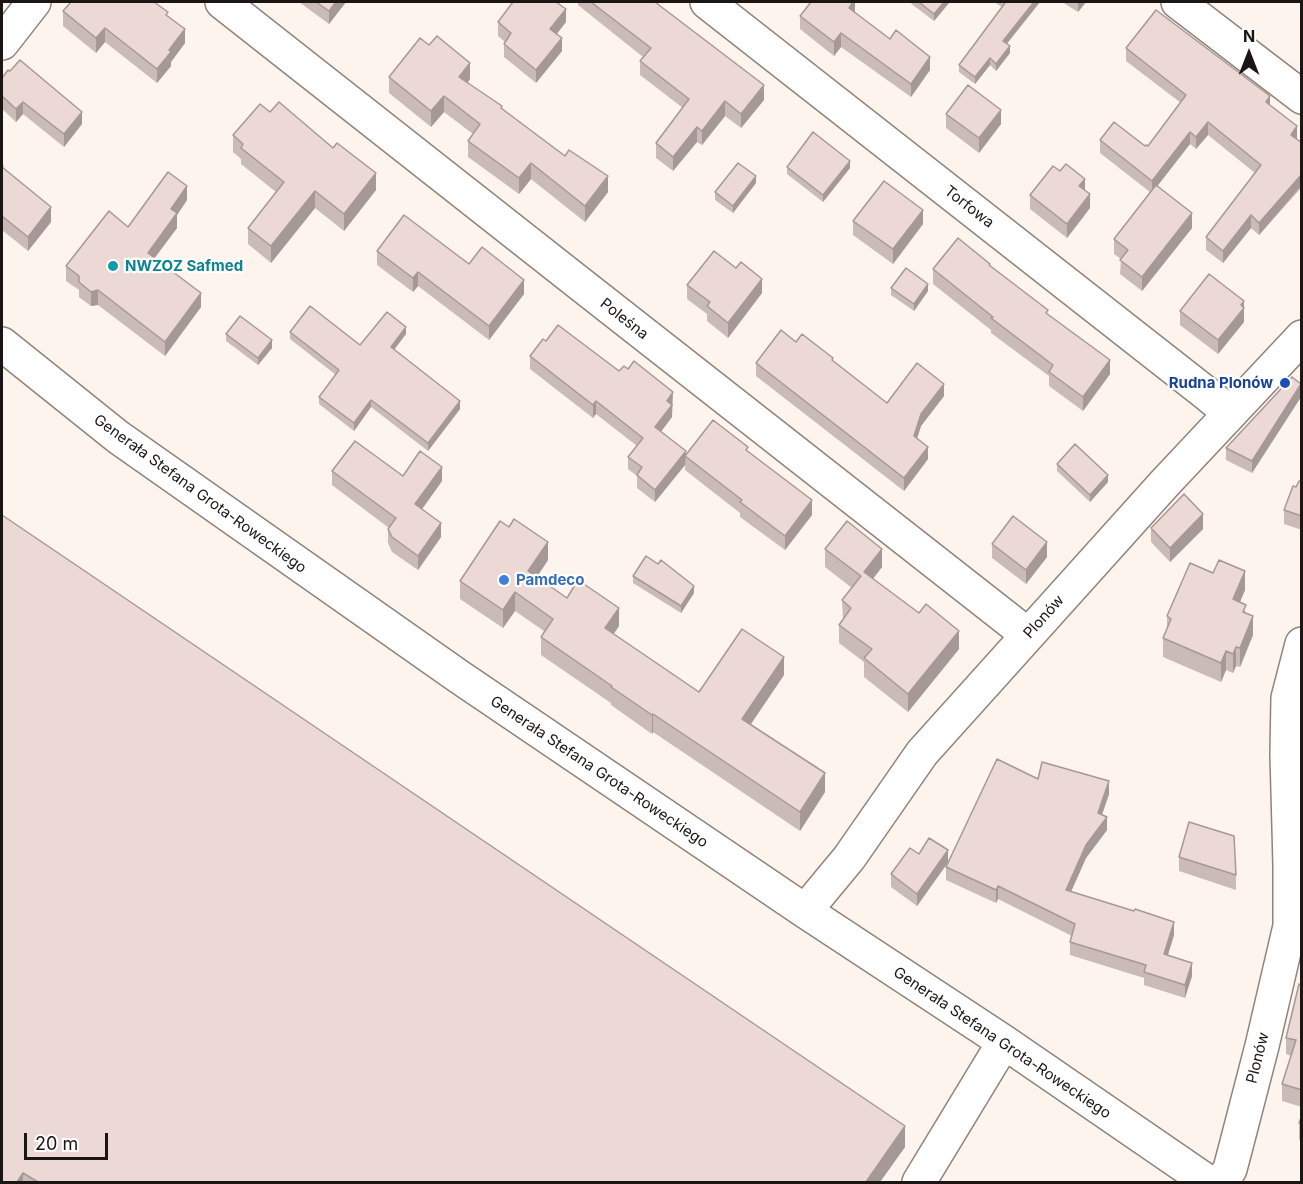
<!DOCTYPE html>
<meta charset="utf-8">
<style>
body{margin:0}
#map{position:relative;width:1303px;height:1184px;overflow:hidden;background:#fdf4ee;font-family:Inter,sans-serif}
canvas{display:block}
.frame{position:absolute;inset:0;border:3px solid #1b1613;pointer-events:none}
.north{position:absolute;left:1219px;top:24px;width:60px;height:60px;-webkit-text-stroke:4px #fff;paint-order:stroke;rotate:0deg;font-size:16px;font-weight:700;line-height:24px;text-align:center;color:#1b1613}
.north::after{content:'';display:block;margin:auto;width:21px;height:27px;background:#1b1613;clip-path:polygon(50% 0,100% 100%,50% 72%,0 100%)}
.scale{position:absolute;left:24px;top:1133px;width:84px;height:27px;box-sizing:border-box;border:3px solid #1b1613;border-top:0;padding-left:8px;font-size:18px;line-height:21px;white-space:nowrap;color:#1b1613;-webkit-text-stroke:4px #fff;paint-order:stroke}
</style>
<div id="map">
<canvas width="1303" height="1184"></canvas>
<div class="frame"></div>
<div class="north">N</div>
<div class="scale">20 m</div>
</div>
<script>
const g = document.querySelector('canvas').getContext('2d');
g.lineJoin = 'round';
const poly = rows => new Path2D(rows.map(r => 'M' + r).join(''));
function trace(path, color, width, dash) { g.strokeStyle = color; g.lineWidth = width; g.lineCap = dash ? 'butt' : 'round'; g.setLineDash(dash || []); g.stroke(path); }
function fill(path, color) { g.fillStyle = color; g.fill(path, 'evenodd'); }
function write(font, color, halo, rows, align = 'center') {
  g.font = font + ' Inter,sans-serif'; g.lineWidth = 4.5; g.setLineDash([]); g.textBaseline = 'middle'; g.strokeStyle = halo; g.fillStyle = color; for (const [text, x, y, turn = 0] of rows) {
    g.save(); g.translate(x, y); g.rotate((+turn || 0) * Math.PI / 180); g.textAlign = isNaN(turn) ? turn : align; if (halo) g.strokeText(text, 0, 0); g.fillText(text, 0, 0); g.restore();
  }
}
const minor = poly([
 [222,2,579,283,1028,635],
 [707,2,1207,394,1230,413],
 [1178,2,1302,97],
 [2,43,34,2],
 [2,344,118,437,458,676,805,911,1004,1042,1208,1182],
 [805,911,849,858,922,753,1164,484,1302,337],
 [919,1182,1004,1042],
 [1222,1182,1230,1169,1234,1154,1262,1046,1290,926,1290,865,1287,754,1288,698,1302,644]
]);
const wall = poly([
 [299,2,346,2,329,24],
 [578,2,655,2,764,100,741,128,725,116,702,145,697,142,673,171,656,158,656,143,683,108,640,75,640,61,643,57,578,5],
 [855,2,855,13,930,70,911,97,841,47,834,56,800,29,800,16],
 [909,2,949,2,949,3,934,21],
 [994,2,1040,2,1007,44,1010,53,996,71,990,65,975,84,959,72,959,65,1002,7],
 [1062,2,1086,2,1078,12],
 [63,11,168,16,185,43,171,62,171,66,157,83,105,42,96,53,63,26],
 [498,22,566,22,557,34,562,51,536,83,504,57,504,44,505,42,498,36],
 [1126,48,1270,105,1297,139,1302,143,1302,187,1259,235,1251,228,1223,263,1206,250,1206,237,1255,173,1208,135,1196,149,1190,144,1157,186,1192,228,1142,291,1120,274,1121,259,1114,254,1114,239,1150,192,1100,153,1100,140,1148,146,1181,103,1126,61],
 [10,71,82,124,64,147,23,114,16,122,2,109,2,78],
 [389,77,470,79,468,83,608,192,585,222,531,179,519,194,468,157,468,141,473,134,444,112,431,127,389,93],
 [946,114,1001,124,979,153,946,128],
 [233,135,376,190,344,231,315,208,271,263,248,244,248,228,276,192,241,164,241,159,233,152],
 [2,165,3,168,51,222,28,251,2,230],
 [787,167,850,168,823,202,787,174],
 [756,183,733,213,715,200,715,192],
 [1085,190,1090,208,1067,238,1030,209,1030,195],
 [187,200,177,215,177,228,154,258,201,307,165,356,98,305,91,306,79,297,79,290,66,281,66,266,128,227],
 [853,221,923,224,893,264,853,235],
 [377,251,469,264,524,294,489,340,418,286,413,292,377,265],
 [990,265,1048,315,1110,374,1083,411,1049,386,1049,376,991,333,991,330,933,284,933,269],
 [736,268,762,293,728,338,707,321,707,314,687,299,687,285],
 [891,288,928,291,914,311,891,295],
 [1244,301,1244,322,1218,354,1180,325,1180,311],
 [290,332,360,345,406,334,394,349,460,409,428,451,371,407,354,431,319,404,319,397,336,375,290,339],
 [226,334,272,348,258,365,226,341],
 [546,341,619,371,673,404,672,406,672,417,661,432,686,454,748,451,812,515,785,550,740,517,740,513,685,470,685,465,655,502,637,488,637,476,628,469,628,457,637,446,596,414,593,418,530,369,530,356],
 [796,342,833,362,887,403,944,396,921,426,917,438,928,459,904,491,756,376,756,363],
 [1301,397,1252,473,1226,460,1226,448],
 [1057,464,1108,482,1090,502,1057,471],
 [332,471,403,476,442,481,422,509,441,537,418,570,392,552,388,543,388,529,389,528,332,485],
 [1302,482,1302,530,1284,524,1284,510,1296,487],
 [2,515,905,1147,880,1182,2,1182],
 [509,527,548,560,537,577,567,598,619,626,613,634,699,692,784,675,751,724,825,792,800,831,653,732,652,734,611,705,611,703,541,655,541,637,544,631,515,611,503,628,460,599,460,581],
 [1151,528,1203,529,1170,562,1151,542],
 [992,544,1047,557,1026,584,992,558],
 [825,549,882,567,873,579,959,649,908,712,864,677,864,662,839,643,839,625,843,619,842,600,852,588,825,567],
 [633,576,694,593,681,613,633,583],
 [1245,590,1240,602,1246,613,1253,635,1240,667,1236,666,1233,673,1226,670,1221,682,1163,657,1163,638,1167,629,1167,616],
 [1038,779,1109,794,1102,815,1107,830,1086,858,1071,892,1174,935,1168,955,1192,976,1185,998,1144,985,1144,978,1070,955,1070,942,1072,936,998,899,996,903,946,880,946,867,948,863,917,906,891,887,891,874,919,854,948,862],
 [1179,857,1236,875,1236,890,1179,871],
 [1302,985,1302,1107,1282,1101,1282,1084,1291,1056,1286,1054,1286,1038],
 [1302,1115,1302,1141,1299,1140,1299,1123]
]);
const shadedWall = poly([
 [336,2,346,2,329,24,329,11],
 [853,2,855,2,855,13,849,8],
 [944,2,949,2,949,3,934,21,934,14],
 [1034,2,1040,2,1003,48,1003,41],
 [1078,2,1086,2,1078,12],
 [566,9,566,22,550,42,550,29],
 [105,28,105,42,96,53,96,38],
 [185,29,185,43,171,62,171,66,157,83,157,69,169,50],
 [841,33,841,47,834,56,834,42],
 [562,38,562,51,536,83,536,70],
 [1010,46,1010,53,996,71,996,64],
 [930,57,930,70,911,97,911,84],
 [990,58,990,65,975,84,975,77],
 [470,63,470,79,459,93,459,77],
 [764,85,764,100,741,128,741,114],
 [444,96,444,112,431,127,431,111],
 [1270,96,1270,109,1266,102],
 [725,101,725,116,702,145,702,131],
 [23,102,23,114,16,122,16,109],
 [1001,110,1001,124,979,153,979,138],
 [82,112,82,124,64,147,64,134],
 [1208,122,1208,135,1196,149,1196,137],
 [1297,126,1297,139,1291,147,1291,135],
 [697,127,697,142,673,171,673,157],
 [1190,132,1190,144,1152,193,1152,181],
 [850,161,850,168,823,202,823,195],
 [531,163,531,179,519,194,519,178],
 [376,173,376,190,344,231,344,214],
 [1301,174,1301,186,1259,235,1259,223],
 [608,176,608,192,585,222,585,206],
 [756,176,756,183,733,213,733,206],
 [1085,179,1085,193,1079,186],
 [187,186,187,200,177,215,177,228,148,267,148,253,171,209],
 [315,191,315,208,271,263,271,246],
 [1090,194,1090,208,1067,238,1067,224],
 [51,207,51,222,28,251,28,237],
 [923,210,923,224,893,264,893,249],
 [1192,213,1192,228,1142,291,1142,277],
 [1251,215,1251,228,1223,263,1223,251],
 [418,272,418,286,413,292,413,278],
 [762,279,762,293,728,338,728,323],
 [524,280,524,294,489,340,489,326],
 [928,284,928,291,914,311,914,304],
 [98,290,98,305,91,306,91,292],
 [201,293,201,307,165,356,165,342],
 [1244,301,1244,322,1218,354,1218,340],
 [406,327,406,334,391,354,391,347],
 [272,340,272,348,258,365,258,358],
 [1110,360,1110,374,1083,411,1083,397],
 [944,384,944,396,921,426,914,448,914,436,921,414],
 [1301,384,1301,397,1252,473,1252,461],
 [673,392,672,417,655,439,655,427,667,401],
 [371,400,371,407,354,431,354,423],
 [460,401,460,409,428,451,428,443],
 [596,401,596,414,593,418,593,405],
 [928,447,928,459,904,491,904,478],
 [686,451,685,465,655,502,655,490],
 [442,467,442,481,415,519,415,504],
 [1108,475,1108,482,1090,502,1090,495],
 [812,500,812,515,785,550,785,536],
 [1203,514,1203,529,1170,562,1170,548],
 [441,523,441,537,418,570,418,556],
 [548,542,548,560,528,590,528,571],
 [1047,542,1047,557,1026,584,1026,570],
 [882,549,882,567,864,590,864,572],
 [1245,571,1245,590,1233,618,1233,599],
 [694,586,694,593,681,613,681,606],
 [515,592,515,611,503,628,503,610],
 [619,608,619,626,605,647,605,628],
 [1253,616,1253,635,1240,667,1240,648],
 [959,631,959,649,908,712,908,694],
 [1236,647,1236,666,1233,673,1233,654],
 [1226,651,1226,670,1221,682,1221,663],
 [784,657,784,675,742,737,742,719],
 [653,714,653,732,652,734,652,715],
 [825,773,825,792,800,831,800,812],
 [1109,781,1109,794,1098,826,1098,813],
 [1107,817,1107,830,1086,858,1066,903,1066,890,1086,845],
 [948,850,948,862,917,906,917,894],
 [998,886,998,899,996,903,996,890],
 [1174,922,1174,935,1164,967,1164,954],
 [1192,963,1192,976,1185,998,1185,985],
 [905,1126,905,1147,880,1182,866,1182],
 [23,1173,23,1182,17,1182]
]);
const building = poly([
 [71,2,154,2,168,12,166,15,185,29,169,50,171,52,157,69,105,28,96,38,63,11,71,2],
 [316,2,336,2,329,11,316,2],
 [513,2,556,2,566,9,550,29,562,38,536,70,504,44,511,33,498,22,513,2],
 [591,2,655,2,764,85,741,114,725,101,702,131,697,127,673,157,656,143,689,99,640,61,651,48,591,2],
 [811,2,853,2,849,8,890,39,896,30,930,57,911,84,841,33,834,42,800,16,811,2],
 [919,2,944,2,934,14,919,2],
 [1004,2,1034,2,1003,41,1010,46,996,64,990,58,975,77,959,65,1005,3,1004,2],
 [1156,10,1270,96,1266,102,1297,126,1291,135,1302,143,1302,174,1259,223,1251,215,1223,251,1206,237,1261,165,1208,122,1196,137,1190,132,1152,181,1100,140,1114,122,1145,146,1146,145,1148,146,1186,95,1126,48,1156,10],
 [437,36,470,63,459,77,502,106,501,108,565,156,569,150,608,176,585,206,531,163,519,178,468,141,480,124,444,96,431,111,389,77,420,38,429,45,437,36],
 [20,60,82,112,64,134,23,102,16,109,2,96,2,78,8,70,10,71,20,60],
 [968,85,1001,110,979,138,946,114,968,85],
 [279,102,333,148,337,143,376,173,344,214,315,191,271,246,248,228,284,182,241,148,243,144,233,135,260,104,270,112,279,102],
 [813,132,850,161,823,195,787,167,813,132],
 [738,163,756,176,733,206,715,192,738,163],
 [1066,164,1085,179,1079,186,1090,194,1067,224,1030,195,1053,166,1060,171,1066,164],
 [2,165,3,166,2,167,51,207,28,237,2,216,2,165],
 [168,172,187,186,171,209,177,213,148,253,201,293,165,342,98,290,91,292,79,282,79,276,66,266,109,211,128,227,168,172],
 [884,181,923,210,893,249,853,221,884,181],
 [1156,185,1192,213,1142,277,1120,260,1128,250,1114,239,1156,185],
 [404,215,469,264,482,247,524,280,489,326,418,272,413,278,377,251,404,215],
 [958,238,990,264,989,265,1048,310,1046,313,1110,360,1083,397,1049,372,1053,365,991,318,993,317,933,269,958,238],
 [714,251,736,268,741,262,762,279,728,323,707,306,710,302,687,285,714,251],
 [906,268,928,284,914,304,891,288,906,268],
 [1209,274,1244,301,1241,305,1244,308,1218,340,1180,311,1209,274],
 [310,306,360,345,387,312,406,327,391,347,460,401,428,443,371,400,354,423,319,397,339,370,290,332,310,306],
 [240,316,272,340,258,358,226,334,240,316],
 [558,325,619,371,624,366,628,369,634,361,673,392,667,401,672,405,655,427,686,451,655,490,637,475,642,467,628,457,643,438,596,401,593,405,530,356,543,339,546,341,558,325],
 [781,330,796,342,802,334,833,358,832,360,887,403,917,363,944,384,921,414,914,436,928,447,904,478,756,363,781,330],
 [1292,377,1301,384,1252,461,1226,448,1292,377],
 [713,420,748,447,746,450,812,500,785,536,740,502,742,500,685,456,713,420],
 [355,441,403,476,420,451,442,467,415,504,441,523,418,556,392,537,388,529,396,518,332,471,355,441],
 [1075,444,1108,475,1090,495,1057,464,1075,444],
 [1299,481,1302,482,1302,516,1284,510,1293,486,1296,487,1299,481],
 [1184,494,1203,514,1170,548,1151,528,1184,494],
 [2,515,905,1126,866,1182,38,1182,23,1173,17,1182,2,1182,2,515],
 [1013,516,1047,542,1026,570,992,544,1013,516],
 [514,519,548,542,528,571,567,598,578,580,619,608,605,628,699,692,742,629,784,657,742,719,825,773,800,812,653,714,652,715,611,687,612,686,541,637,553,619,515,592,503,610,460,581,500,521,509,527,514,519],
 [847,521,882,549,864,572,919,613,926,604,959,631,908,694,864,658,872,649,839,625,851,608,842,600,861,576,825,549,847,521],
 [646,556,658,564,661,560,694,586,681,606,633,576,646,556],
 [1219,560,1245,571,1233,599,1246,605,1243,612,1253,616,1240,648,1236,647,1233,654,1226,651,1221,663,1163,638,1171,619,1167,616,1190,563,1213,573,1219,560],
 [997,759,1038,779,1042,762,1109,781,1098,813,1107,817,1086,845,1066,890,1134,911,1135,909,1174,922,1164,954,1192,963,1185,985,1144,972,1146,965,1070,942,1075,924,998,886,996,890,946,867,997,759],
 [1189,822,1234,836,1236,875,1179,857,1189,822],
 [929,838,948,850,917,894,891,874,910,848,919,854,929,838],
 [1299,984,1302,985,1302,1090,1282,1084,1296,1040,1286,1038,1299,984],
 [1302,1115,1302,1124,1299,1123,1302,1115]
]);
const markers = [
 [113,266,6,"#0f9aa8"],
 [1285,383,6,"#1a4fb4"],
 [504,580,6,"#3f7fe0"]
];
const streetNames = [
 ["Torfowa",969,207,38],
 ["Poleśna",624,319,38],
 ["Generała Stefana Grota-Roweckiego",200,494,36],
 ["Plonów",1044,617,-48],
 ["Generała Stefana Grota-Roweckiego",599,772,34],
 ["Generała Stefana Grota-Roweckiego",1002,1043,34],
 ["Plonów",1258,1058,-76]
];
const cultureNames = [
 ["NWZOZ Safmed",125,266]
];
const transitNames = [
 ["Rudna Plonów",1273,383]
];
const shopNames = [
 ["Pamdeco",516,580]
];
trace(minor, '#90837a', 36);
trace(minor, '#fff', 33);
fill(wall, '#cbbbb8');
fill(shadedWall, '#a59896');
fill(building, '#ecd9d6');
trace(building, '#a59896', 1.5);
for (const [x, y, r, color] of markers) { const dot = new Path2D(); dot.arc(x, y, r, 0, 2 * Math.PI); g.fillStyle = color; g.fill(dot); trace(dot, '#fff', 2); }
write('15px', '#1b1613', '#fff', streetNames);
write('bold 15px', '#0d838f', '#fff', cultureNames, 'left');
write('bold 15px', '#164399', '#fff', transitNames, 'right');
write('bold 15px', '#366cbe', '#fff', shopNames, 'left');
</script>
